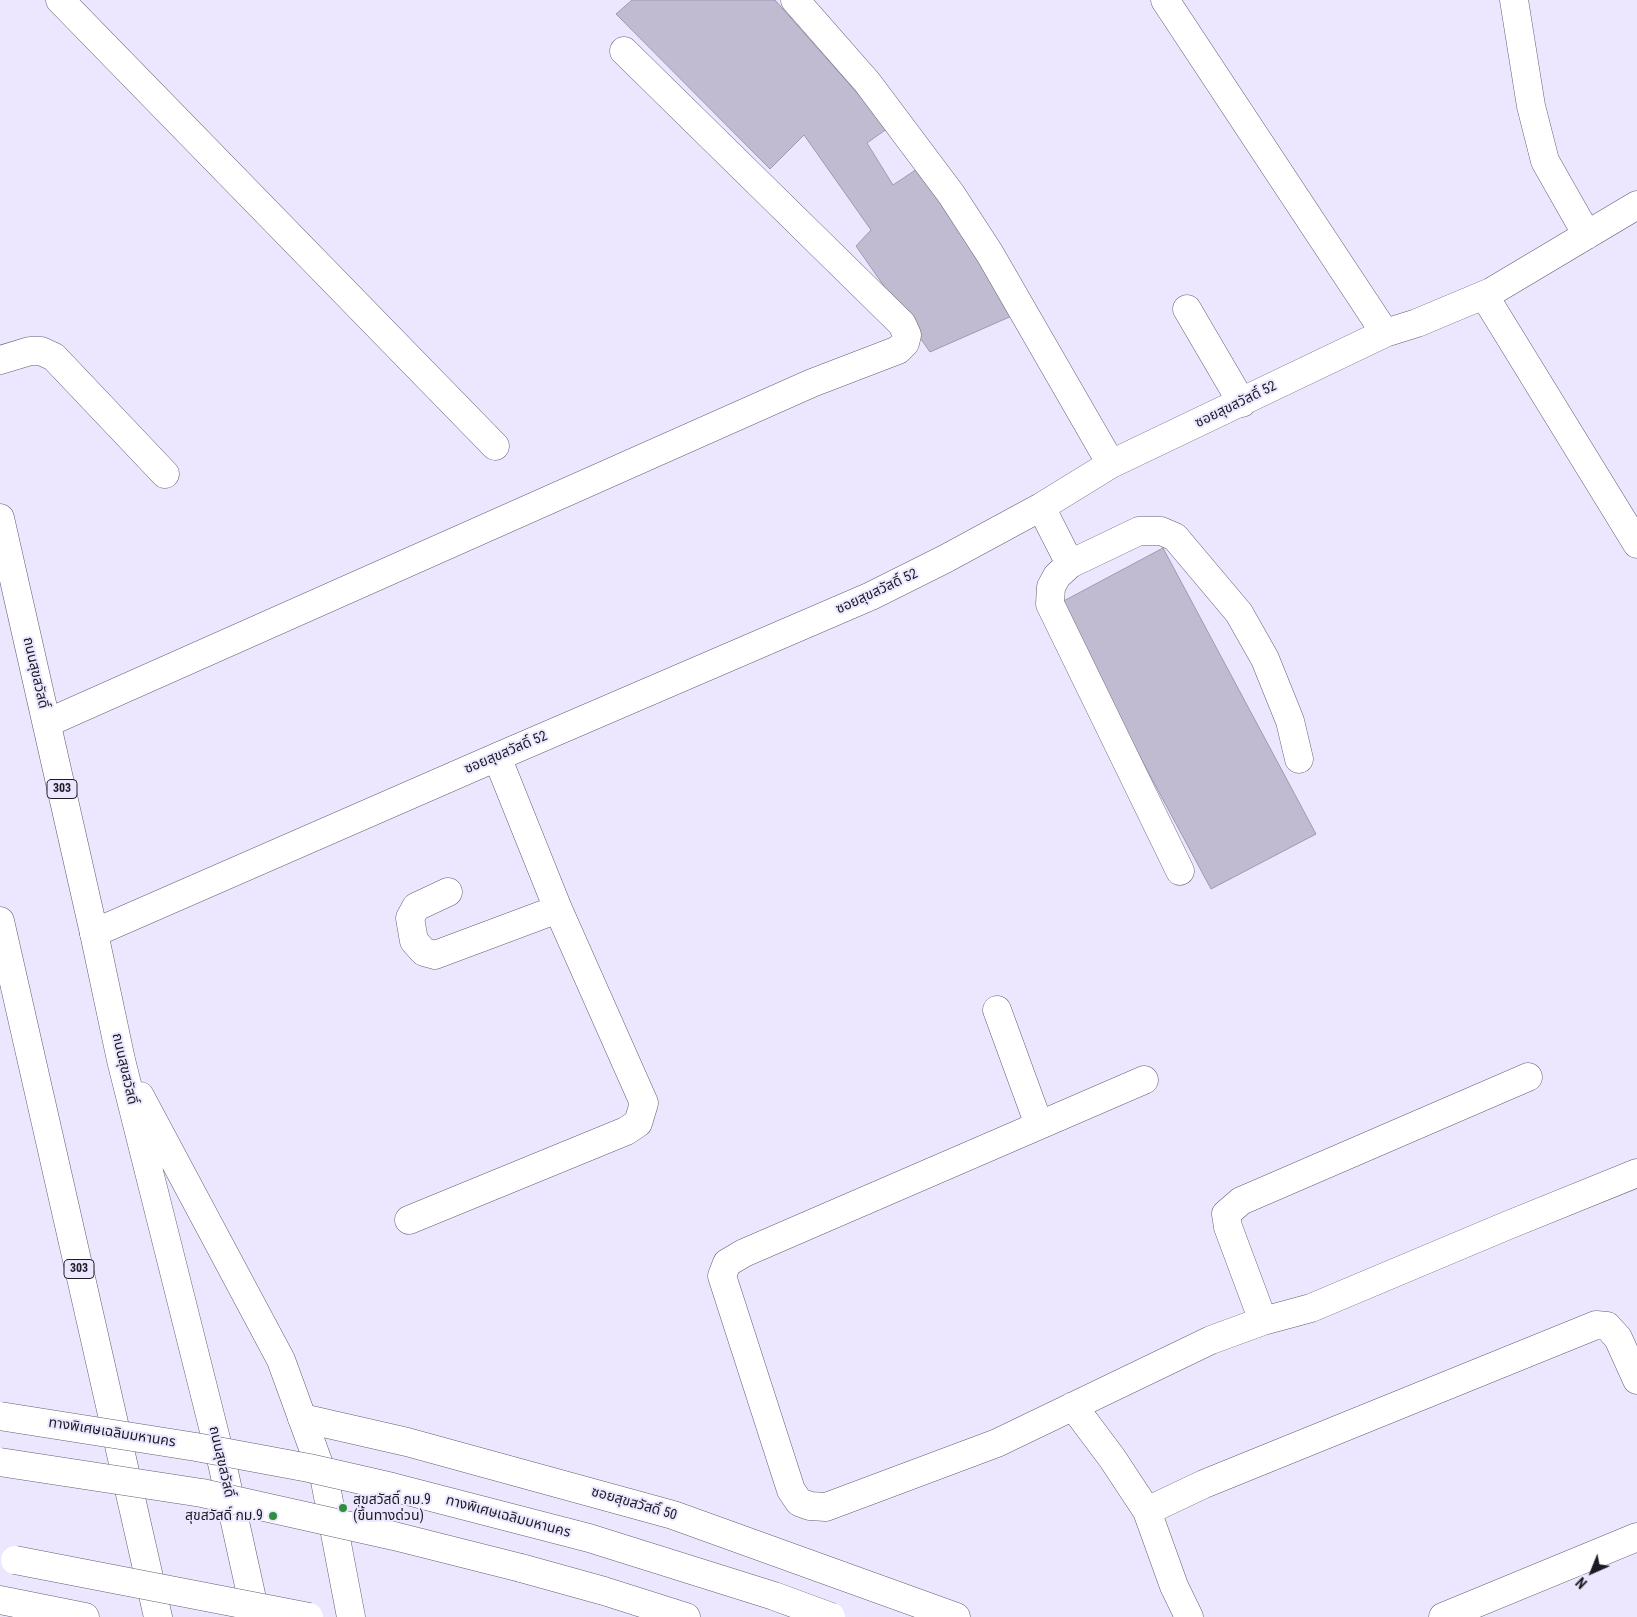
<!DOCTYPE html>
<meta charset="utf-8">
<style>
body{margin:0}
#map{position:relative;width:1637px;height:1617px;overflow:hidden;background:#ece7ff;font-family:"Roboto Condensed",sans-serif}
canvas{display:block}
.north{position:absolute;left:1567px;top:1547px;width:50px;height:50px;-webkit-text-stroke:4px #ece7ff;paint-order:stroke;rotate:224deg;font-size:14px;font-weight:700;line-height:20px;text-align:center;color:#1c1a23}
.north::after{content:'';display:block;margin:auto;width:18px;height:22px;background:#1c1a23;clip-path:polygon(50% 0,100% 100%,50% 72%,0 100%)}
</style>
<div id="map">
<canvas width="1637" height="1617"></canvas>
<div class="north">N</div>
</div>
<script>
const g = document.querySelector('canvas').getContext('2d');
g.lineJoin = 'round';
function fill(path, color) { g.fillStyle = color; g.fill(path, 'evenodd'); }
const poly = rows => new Path2D(rows.map(r => 'M' + r).join(''));
function trace(path, color, width, dash) { g.strokeStyle = color; g.lineWidth = width; g.lineCap = dash ? 'butt' : 'round'; g.setLineDash(dash || []); g.stroke(path); }
function write(font, color, halo, rows, align = 'center') {
  g.font = font + ' "Roboto Condensed","Noto Sans Thai",sans-serif'; g.lineWidth = 4; g.setLineDash([]); g.textBaseline = 'middle'; g.strokeStyle = halo; g.fillStyle = color; for (const [text, x, y, turn = 0] of rows) {
    g.save(); g.translate(x, y); g.rotate((+turn || 0) * Math.PI / 180); g.textAlign = isNaN(turn) ? turn : align; if (halo) g.strokeText(text, 0, 0); g.fillText(text, 0, 0); g.restore();
  }
}
const building = poly([
 [632,0,775,0,888,128,867,143,893,185,920,167,1014,315,930,352,856,246,871,230,804,135,770,169,616,14,632,0],
 [1163,548,1316,834,1211,889,1058,604,1163,548]
]);
const minor = poly([
 [60,0,495,446],
 [795,0,867,82,951,194,990,254,1111,464],
 [1165,0,1385,333],
 [1514,0,1531,106,1545,161,1587,235],
 [1484,295,1637,544],
 [1187,309,1242,403],
 [0,360,30,351,41,351,54,357,165,474],
 [1041,507,1070,564,1139,531,1161,531,1175,537,1239,613,1265,659,1290,721,1299,759],
 [1070,564,1057,576,1051,587,1050,604,1180,871],
 [47,723,812,383,898,350,905,343,907,335,902,324,624,51],
 [448,892,416,907,410,918,414,941,424,952,435,955,558,909],
 [94,933,497,757,871,596,945,559,1041,507,1111,464,1385,333,1417,323,1491,292,1637,205],
 [997,1010,1039,1125],
 [1144,1080,744,1253,727,1263,722,1276,791,1490,799,1502,810,1506,826,1507,997,1443,1211,1340,1263,1321,1311,1308,1506,1226,1637,1173],
 [409,1220,626,1131,638,1123,644,1103,558,909,497,757],
 [1263,1321,1228,1227,1226,1214,1241,1201,1528,1077],
 [1073,1406,1112,1458,1147,1511,1174,1586,1189,1617],
 [302,1418,407,1442,673,1515,956,1617],
 [1147,1511,1204,1484,1596,1325,1607,1326,1618,1338,1637,1380],
 [1443,1617,1637,1537]
]);
const major = poly([
 [0,518,94,933,121,1060,222,1463,256,1617],
 [0,921,158,1617],
 [140,1096,281,1360,325,1481,351,1617]
]);
const highway = poly([
 [521,1568,604,1591,686,1617],
 [0,1600,85,1617]
]);
const highwayBridge = poly([
 [0,1416,196,1447,309,1468,392,1487,589,1538,774,1596,831,1617],
 [0,1462,202,1493,394,1536,521,1568],
 [15,1560,309,1617]
]);
const markers = [
 [343,1508,5,"#308e40"],
 [273,1516,5,"#308e40"]
];
const shields = [
 [62,789,30],
 [79,1269,30]
];
const shieldNames = [
 ["303",62,789],
 ["303",79,1269]
];
const streetNames = [
 ["ซอยสุขสวัสดิ์ 52",1236,405,-26],
 ["ซอยสุขสวัสดิ์ 52",877,592,-25],
 ["ถนนสุขสวัสดิ์",35,673,77],
 ["ซอยสุขสวัสดิ์ 52",506,753,-23],
 ["ถนนสุขสวัสดิ์",124,1069,77],
 ["ทางพิเศษเฉลิมมหานคร",112,1433,9],
 ["ถนนสุขสวัสดิ์",221,1462,77],
 ["ซอยสุขสวัสดิ์ 50",634,1504,16],
 ["ทางพิเศษเฉลิมมหานคร",508,1517,15]
];
const poiNames = [
 ["สุขสวัสดิ์ กม.9",353,1500],
 ["(ขึ้นทางด่วน)",353,1516],
 ["สุขสวัสดิ์ กม.9",263,1516,"right"]
];
fill(building, '#c1bbd2');
trace(building, '#9f99af', 1);
trace(minor, '#635e72', 29);
trace(major, '#635e72', 29);
trace(highway, '#635e72', 29);
trace(minor, '#fff', 28);
trace(major, '#fff', 28);
trace(highway, '#fff', 28);
trace(highwayBridge, '#635e72', 29, []);
trace(highwayBridge, '#fff', 28);
for (const [x, y, r, color] of markers) { const dot = new Path2D(); dot.arc(x, y, r, 0, 2 * Math.PI); g.fillStyle = color; g.fill(dot); trace(dot, '#ece7ff', 2); }
for (const [x, y, w] of shields) { const box = new Path2D(); box.roundRect(x - w / 2, y - 9.5, w, 19, 4); g.fillStyle = '#ece7ff'; g.fill(box); trace(box, '#1c1a23', 1); }
write('bold 12px', '#1c1a23', null, shieldNames);
write('14px', '#1c1a23', '#ece7ff', streetNames);
write('14px', '#1c1a23', '#ece7ff', poiNames, 'left');
</script>
